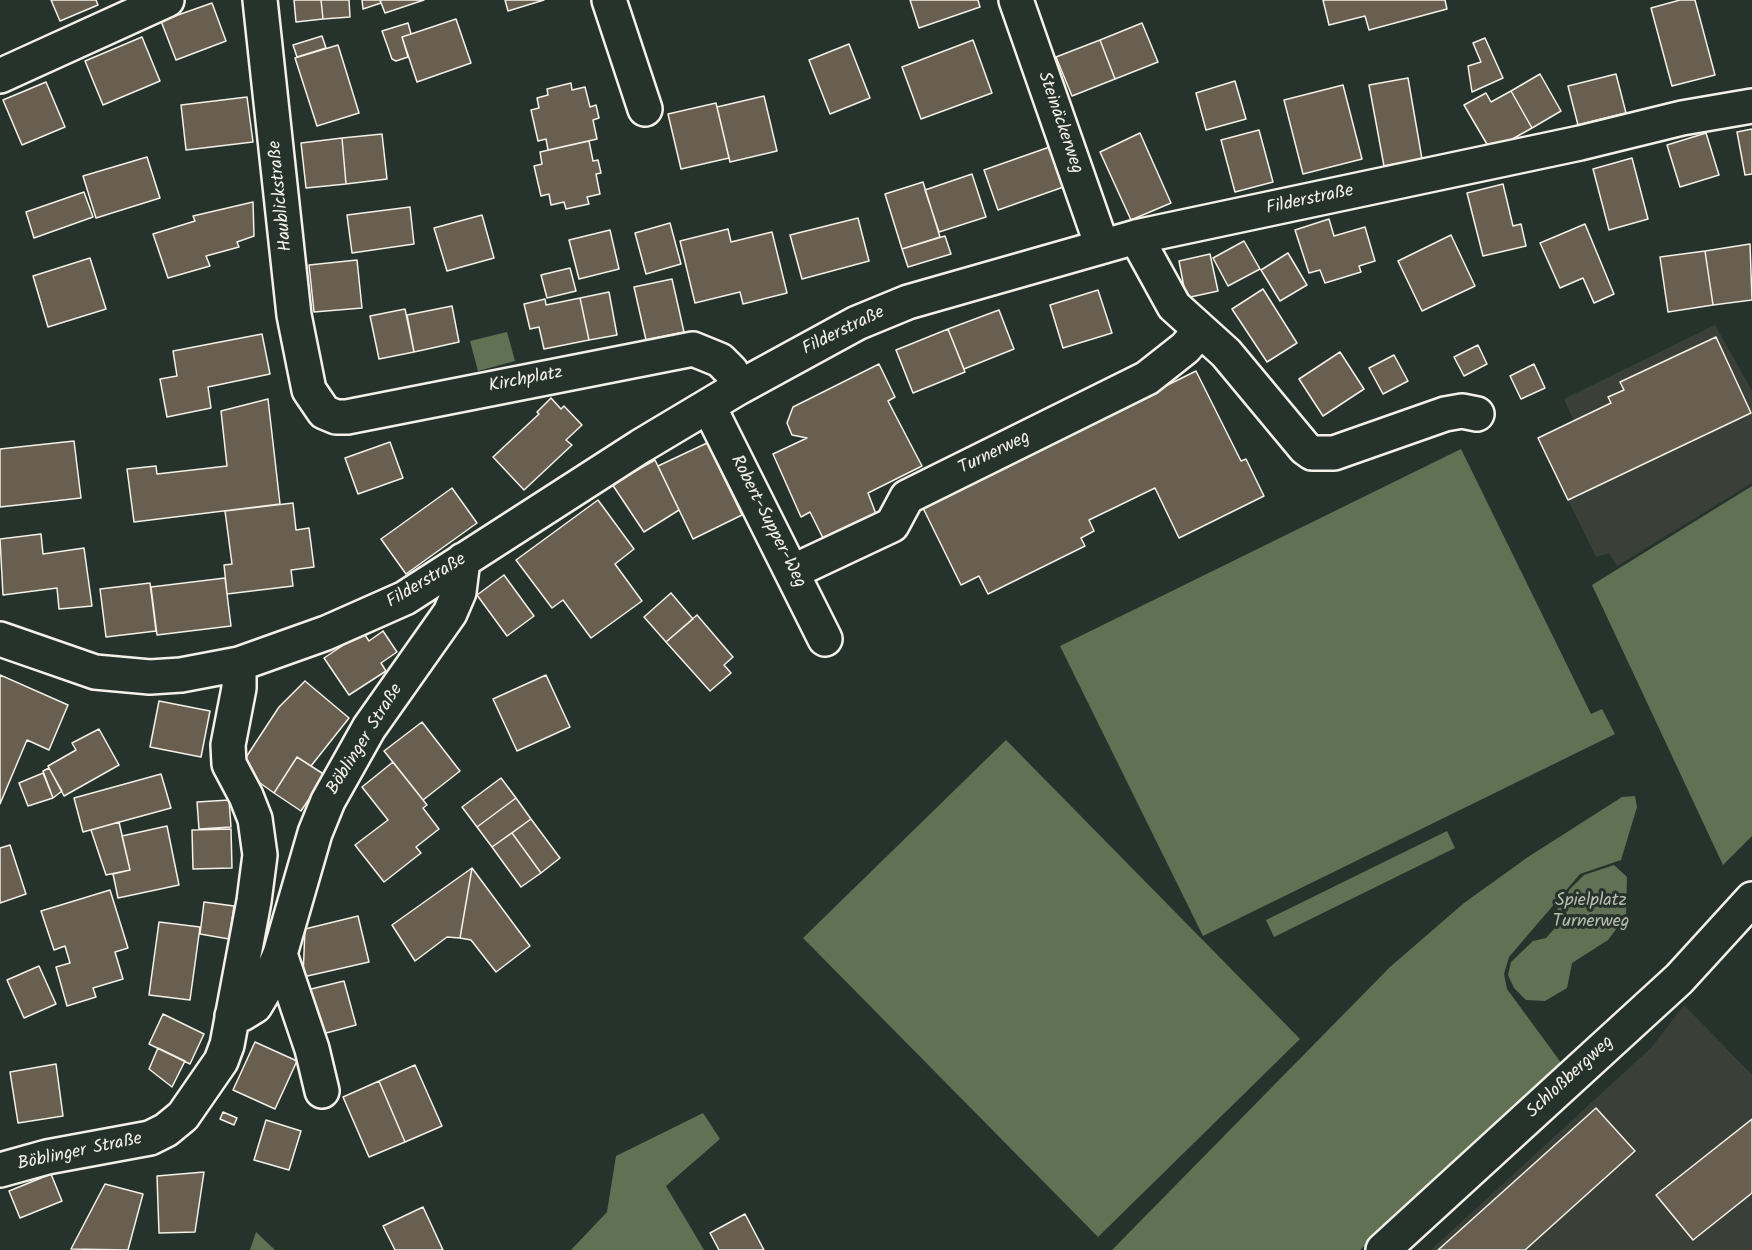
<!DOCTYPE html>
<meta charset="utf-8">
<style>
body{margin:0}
canvas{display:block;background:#26332d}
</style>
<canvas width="1752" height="1250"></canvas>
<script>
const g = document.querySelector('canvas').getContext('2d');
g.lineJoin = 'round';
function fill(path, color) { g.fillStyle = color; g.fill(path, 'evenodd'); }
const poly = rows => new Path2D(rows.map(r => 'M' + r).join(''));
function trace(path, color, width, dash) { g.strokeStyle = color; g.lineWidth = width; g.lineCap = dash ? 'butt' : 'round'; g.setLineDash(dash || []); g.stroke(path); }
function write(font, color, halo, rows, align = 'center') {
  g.font = font + ' Kalam,sans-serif'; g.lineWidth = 6; g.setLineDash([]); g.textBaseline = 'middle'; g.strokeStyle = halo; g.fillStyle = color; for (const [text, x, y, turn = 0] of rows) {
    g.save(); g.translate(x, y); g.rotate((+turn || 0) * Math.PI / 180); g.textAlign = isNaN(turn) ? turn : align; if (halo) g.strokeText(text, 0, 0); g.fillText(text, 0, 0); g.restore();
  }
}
const built = poly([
 [1715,325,1752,391,1752,483,1617,566,1609,553,1596,557,1538,438,1574,421,1564,399],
 [1684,1005,1752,1075,1752,1250,1431,1250,1652,1047]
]);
const green = poly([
 [507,332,515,361,478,371,470,341],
 [1461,449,1591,714,1602,709,1615,734,1203,936,1060,646],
 [1752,486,1752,836,1723,865,1592,585],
 [1006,740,1300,1039,1098,1237,803,938],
 [1635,796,1637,807,1621,860,1580,874,1509,957,1504,974,1507,989,1562,1064,1360,1250,1112,1250,1390,967,1464,903,1528,857,1622,797],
 [1447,831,1455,848,1274,937,1266,920],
 [1614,865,1627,877,1626,916,1608,940,1572,963,1567,988,1545,1001,1526,1000,1514,988,1508,975,1511,962,1533,941,1546,938,1555,928,1554,915,1570,889,1584,875],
 [703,1113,720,1139,666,1186,704,1250,571,1250,607,1212,616,1156],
 [256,1232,275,1250,250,1250]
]);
const building = poly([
 [51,0,96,0,98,5,60,21,51,0],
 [294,0,321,0,323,19,296,22,294,0],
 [321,0,349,0,350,17,323,19,321,0],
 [362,0,380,0,381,3,363,9,362,0],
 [380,0,424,0,385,13,380,0],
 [505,0,544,0,508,11,505,0],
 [910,0,978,0,980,7,919,28,910,0],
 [1323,0,1445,0,1447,9,1369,30,1365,16,1329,25,1323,0],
 [1680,0,1695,0,1715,75,1672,86,1651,8,1680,0],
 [212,3,226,41,176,60,161,21,212,3],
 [456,19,471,63,417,82,402,37,456,19],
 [408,23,411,34,402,37,408,57,396,61,392,59,382,31,408,23],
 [1142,23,1158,62,1115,79,1100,40,1142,23],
 [322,36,326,48,297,57,293,45,322,36],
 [142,37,160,81,103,105,85,61,142,37],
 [1485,38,1503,78,1472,92,1468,66,1481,62,1473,43,1485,38],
 [973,40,992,93,921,119,902,67,973,40],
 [1100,40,1115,79,1072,96,1056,57,1100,40],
 [849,44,870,98,830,114,809,60,849,44],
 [338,45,359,113,317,126,295,58,338,45],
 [1540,74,1561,111,1532,128,1511,91,1540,74],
 [1616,74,1626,113,1578,125,1568,86,1616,74],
 [1408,78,1422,159,1384,166,1369,85,1408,78],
 [1235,81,1246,119,1206,130,1196,93,1235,81],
 [46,82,65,127,22,145,3,100,46,82],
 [571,83,572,90,585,87,590,107,596,105,599,118,593,120,597,139,548,150,546,139,538,141,531,110,539,108,537,98,548,95,547,89,571,83],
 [1343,85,1362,159,1303,174,1284,100,1343,85],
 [1511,91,1532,128,1491,151,1464,105,1486,93,1491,102,1511,91],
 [764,96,777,151,730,162,717,107,764,96],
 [247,97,253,142,186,150,181,105,247,97],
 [716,103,729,158,681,169,668,114,716,103],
 [1752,129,1752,174,1745,175,1737,132,1752,129],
 [1259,130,1273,182,1235,192,1221,140,1259,130],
 [1140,133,1171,203,1131,220,1100,152,1140,133],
 [1706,133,1719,175,1680,187,1667,145,1706,133],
 [382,134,387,179,346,184,342,138,382,134],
 [342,138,346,184,306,188,301,143,342,138],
 [589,141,593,161,598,160,601,173,596,174,600,194,587,197,589,204,566,209,564,202,551,205,549,194,541,196,534,166,542,164,540,152,589,141],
 [1058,144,1072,184,998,210,984,170,1058,144],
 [147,157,160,198,96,218,83,176,147,157],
 [1632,158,1648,219,1609,230,1593,169,1632,158],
 [972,174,986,217,939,232,925,190,972,174],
 [923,182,940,237,902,249,885,194,923,182],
 [1503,184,1513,226,1521,224,1526,246,1483,256,1467,193,1503,184],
 [84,192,93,217,34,238,26,212,84,192],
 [253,202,254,236,237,242,239,247,206,256,210,266,168,278,153,234,195,221,193,216,253,202],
 [410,207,414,244,352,253,347,215,410,207],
 [482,215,494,258,447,271,434,228,482,215],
 [858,218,869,261,802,279,790,235,858,218],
 [1329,219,1334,236,1365,227,1375,261,1359,266,1361,272,1325,283,1320,270,1309,273,1295,230,1329,219],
 [670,223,681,264,646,274,635,233,670,223],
 [1585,224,1614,294,1594,303,1583,278,1560,288,1540,243,1585,224],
 [728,229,731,242,772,232,787,293,743,304,740,292,695,303,680,241,728,229],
 [610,230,619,269,579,279,569,240,610,230],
 [1451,235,1475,286,1422,311,1398,261,1451,235],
 [945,236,951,254,908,267,902,249,945,236],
 [1244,241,1260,269,1228,286,1213,258,1244,241],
 [1750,244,1752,300,1713,305,1705,251,1750,244],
 [1705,251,1713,305,1668,312,1660,257,1705,251],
 [1288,253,1307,285,1280,301,1261,270,1288,253],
 [1210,254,1218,291,1186,298,1179,261,1210,254],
 [90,258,106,309,48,327,33,276,90,258],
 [357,260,362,308,314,312,309,265,357,260],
 [570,268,576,291,547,298,541,275,570,268],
 [672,279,684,332,646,340,634,287,672,279],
 [1263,289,1297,343,1267,362,1232,309,1263,289],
 [1098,290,1112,333,1063,348,1050,305,1098,290],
 [609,292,617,335,589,340,580,298,609,292],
 [580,298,589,340,544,349,539,327,530,329,524,304,545,299,546,305,580,298],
 [452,306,459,342,414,352,407,315,452,306],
 [405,309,414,352,379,359,370,316,405,309],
 [999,310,1014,349,964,369,948,329,999,310],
 [948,329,965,372,913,393,896,350,948,329],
 [262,334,270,374,208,387,211,408,167,417,160,379,177,376,173,351,262,334],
 [1716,337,1751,413,1568,500,1538,438,1611,403,1608,397,1624,390,1620,382,1716,337],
 [1478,345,1487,364,1464,376,1454,357,1478,345],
 [1340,352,1364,389,1323,416,1299,379,1340,352],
 [1394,355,1408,381,1383,394,1369,368,1394,355],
 [879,364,895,397,888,401,922,466,868,493,876,514,824,540,810,512,801,517,773,454,807,438,792,435,787,423,793,407,879,364],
 [1534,364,1545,388,1521,399,1510,376,1534,364],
 [1196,371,1241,461,1246,459,1264,496,1179,538,1155,488,1089,520,1094,531,1081,538,1085,546,988,594,979,576,961,585,922,506,1196,371],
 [551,398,561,409,564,406,582,425,566,440,572,445,524,490,493,457,539,414,537,412,551,398],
 [268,399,280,504,134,522,127,469,156,466,157,474,227,466,221,411,268,399],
 [74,441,81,498,0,507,0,449,74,441],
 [390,442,403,478,358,494,345,458,390,442],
 [707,443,742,515,693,539,658,466,707,443],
 [655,460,679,510,644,532,612,484,655,460],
 [452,488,477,523,406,574,381,539,452,488],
 [598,500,634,549,615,564,642,601,591,638,563,600,552,608,516,560,598,500],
 [293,503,296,530,309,528,314,567,291,570,293,586,227,594,224,565,232,564,225,511,293,503],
 [41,534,43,554,84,548,92,606,59,609,57,588,3,595,0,539,41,534],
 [504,575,534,616,507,636,477,595,504,575],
 [225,578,231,626,157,635,151,587,225,578],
 [150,583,156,631,106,637,100,589,150,583],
 [671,593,693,619,666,642,644,617,671,593],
 [697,615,733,657,724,665,731,673,710,691,666,642,697,615],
 [383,631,397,652,381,663,386,671,349,695,324,658,363,632,369,641,383,631],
 [0,675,68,705,49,750,27,740,0,804,0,675],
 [546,675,570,727,517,751,493,699,546,675],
 [305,681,349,718,311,766,297,757,274,793,239,768,279,707,305,681],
 [159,701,210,711,201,757,150,747,159,701],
 [422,722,460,771,423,800,384,751,422,722],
 [99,729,119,765,64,796,48,766,76,750,72,743,99,729],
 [297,757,325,775,301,811,274,793,297,757],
 [393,762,427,805,423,808,439,829,416,847,421,853,384,882,355,845,388,820,362,787,393,762],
 [49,768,62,791,53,798,43,771,49,768],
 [43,773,53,798,28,806,19,783,43,773],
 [161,774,171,808,83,832,74,798,161,774],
 [501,778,516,798,477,827,462,807,501,778],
 [516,798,531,819,492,847,477,827,516,798],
 [229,800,231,827,199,829,197,802,229,800],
 [531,819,560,858,541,873,512,833,531,819],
 [119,822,130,870,106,875,91,830,119,822],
 [167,826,179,885,118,898,113,874,130,870,122,836,167,826],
 [231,829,232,868,193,869,192,830,231,829],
 [512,833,541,873,521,887,492,847,512,833],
 [10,845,26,894,0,903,0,848,10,845],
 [472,868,530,946,496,972,471,940,460,938,472,868],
 [472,868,460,938,447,937,415,961,392,925,472,868],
 [110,890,128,948,115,952,123,979,93,988,96,997,67,1006,56,967,70,963,65,946,54,950,41,911,110,890],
 [204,902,234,906,229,939,200,934,204,902],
 [358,916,369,962,303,977,305,929,358,916],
 [159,922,200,927,190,1000,149,995,159,922],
 [39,966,56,1004,24,1018,7,980,39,966],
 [344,981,356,1025,315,1036,303,991,344,981],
 [163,1014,204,1034,190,1064,149,1044,163,1014],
 [255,1042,297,1061,275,1109,233,1090,255,1042],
 [158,1048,185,1061,172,1087,149,1069,158,1048],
 [56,1064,63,1116,18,1123,10,1072,56,1064],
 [415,1065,442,1126,405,1142,379,1081,415,1065],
 [379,1081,405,1142,369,1157,343,1097,379,1081],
 [1596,1108,1635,1151,1525,1250,1438,1250,1596,1108],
 [223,1112,237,1118,234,1125,220,1119,223,1112],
 [1752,1119,1752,1193,1693,1240,1656,1195,1752,1119],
 [266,1120,301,1131,289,1170,254,1160,266,1120],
 [204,1172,195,1232,159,1233,157,1176,204,1172],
 [51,1174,62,1201,20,1218,9,1191,51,1174],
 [105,1184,143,1194,128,1250,71,1249,105,1184],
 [423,1207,443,1250,395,1250,383,1226,423,1207],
 [745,1214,764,1250,719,1250,710,1233,745,1214]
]);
const minor = poly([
 [260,0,294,315,309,390,324,412,336,417,347,417,693,349,720,360,731,371,738,388],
 [609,0,645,109],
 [1016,0,1102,246],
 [0,76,167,0],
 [1136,237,1174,306,1226,353,1305,448,1312,453,1334,453,1445,414,1462,411,1477,414],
 [709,407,825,639],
 [792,572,892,525,907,497,1147,378,1185,348,1200,331],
 [0,639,95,672,150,677,181,675,239,664,326,633,405,598,641,446,738,388,857,323,908,302,1136,237,1580,143,1682,118,1752,106],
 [280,954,312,1049,322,1091],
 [232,1016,242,1014,255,1006,264,991,280,954,315,833,328,801,369,728,450,613,459,592,463,560],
 [0,1170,47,1157,150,1138,166,1130,183,1116,221,1061,227,1045,254,901,260,855,255,819,246,796,229,764,228,745,239,688,239,664],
 [1383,1250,1679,979,1752,899]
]);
const streetNames = [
 ["Steinäckerweg",1059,123,71],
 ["Haublickstraße",282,196,-96],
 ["Filderstraße",1310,201,-12],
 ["Filderstraße",844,332,-26],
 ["Kirchplatz",526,381,-11],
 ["Turnerweg",995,454,-26],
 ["Robert-Supper-Weg",767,522,63],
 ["Filderstraße",427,582,-31],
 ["Böblinger Straße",366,740,-58],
 ["Schloßbergweg",1571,1078,-43],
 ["Böblinger Straße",80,1153,-12]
];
const parkNames = [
 ["Spielplatz",1591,902],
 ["Turnerweg",1591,923]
];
fill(built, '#3a4038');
fill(green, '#607154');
fill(building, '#685f51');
trace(building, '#f4f1e8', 1.5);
trace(minor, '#f4f1e8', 38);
trace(minor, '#26332d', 33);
write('18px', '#f4f1e8', '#26332d', streetNames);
write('18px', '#b9bead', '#26332d', parkNames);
</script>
